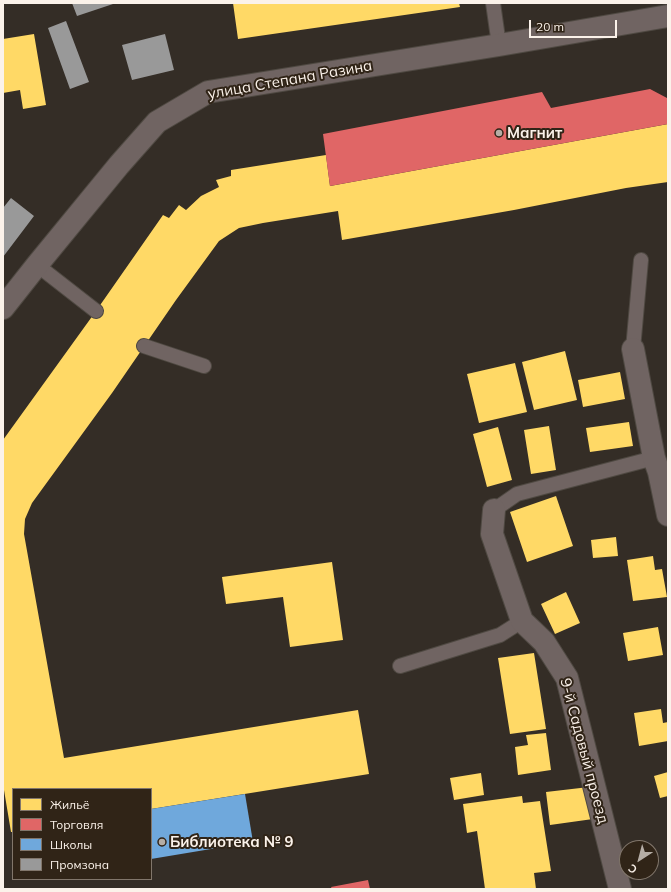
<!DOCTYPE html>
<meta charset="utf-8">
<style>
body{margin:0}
#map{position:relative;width:671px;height:892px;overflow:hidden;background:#342d26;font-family:Mulish,sans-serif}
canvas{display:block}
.frame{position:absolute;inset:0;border:4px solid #fbf2ea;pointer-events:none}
.legend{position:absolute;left:12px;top:788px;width:140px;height:92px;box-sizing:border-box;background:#302417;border:1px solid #81766b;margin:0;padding:5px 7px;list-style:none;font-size:12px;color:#fbf2ea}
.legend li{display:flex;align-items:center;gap:8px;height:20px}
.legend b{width:20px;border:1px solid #81766b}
.north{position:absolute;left:619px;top:840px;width:40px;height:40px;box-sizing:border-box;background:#302417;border:1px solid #81766b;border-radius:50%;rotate:216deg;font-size:11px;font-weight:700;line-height:16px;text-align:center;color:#fbf2ea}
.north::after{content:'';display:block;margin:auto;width:14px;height:18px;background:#b5ada5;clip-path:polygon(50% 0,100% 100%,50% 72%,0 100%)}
.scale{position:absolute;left:529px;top:20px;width:88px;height:18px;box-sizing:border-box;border:2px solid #fbf2ea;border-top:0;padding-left:5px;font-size:12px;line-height:14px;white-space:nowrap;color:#fbf2ea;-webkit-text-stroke:3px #302417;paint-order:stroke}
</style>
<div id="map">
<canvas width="671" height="892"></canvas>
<div class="frame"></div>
<ul class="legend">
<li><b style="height:11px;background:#ffd966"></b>Жильё</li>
<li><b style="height:11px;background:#e06666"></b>Торговля</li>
<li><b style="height:11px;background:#6fa8dc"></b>Школы</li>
<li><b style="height:11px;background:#999"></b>Промзона</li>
</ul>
<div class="north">С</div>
<div class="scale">20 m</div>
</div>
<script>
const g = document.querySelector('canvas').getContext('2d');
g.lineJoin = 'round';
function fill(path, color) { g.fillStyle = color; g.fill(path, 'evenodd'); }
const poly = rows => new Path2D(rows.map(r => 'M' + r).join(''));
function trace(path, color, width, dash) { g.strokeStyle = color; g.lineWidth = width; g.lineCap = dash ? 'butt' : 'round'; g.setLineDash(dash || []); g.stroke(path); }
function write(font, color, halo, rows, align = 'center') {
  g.font = font + ' Mulish,sans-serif'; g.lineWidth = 4; g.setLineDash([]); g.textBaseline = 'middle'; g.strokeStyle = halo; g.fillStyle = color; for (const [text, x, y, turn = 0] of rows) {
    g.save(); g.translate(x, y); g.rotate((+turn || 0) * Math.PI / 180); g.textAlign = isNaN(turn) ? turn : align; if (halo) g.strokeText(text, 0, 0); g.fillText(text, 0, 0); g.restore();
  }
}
const homes = poly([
 [233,3,459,3,460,7,238,39],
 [34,34,46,105,23,109,20,90,3,93,3,39],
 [668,124,668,182,626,188,514,210,342,240,338,211,263,223,239,228,219,241,176,300,112,393,32,503,25,519,24,534,64,758,358,710,369,774,151,809,151,789,13,789,13,832,11,832,3,784,3,440,96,311,163,215,169,218,179,205,186,210,201,196,219,187,216,180,231,176,231,170,326,155,330,186],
 [565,351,577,400,534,410,522,362],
 [515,363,527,412,479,423,467,374],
 [620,372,625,399,583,407,578,380],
 [629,422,633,446,590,452,586,428],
 [549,426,556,470,531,474,524,430],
 [498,427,512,480,487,487,473,434],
 [556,496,573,546,527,562,510,512],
 [616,537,618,556,593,558,591,540],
 [653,556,655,570,662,569,667,597,633,601,627,560],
 [332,562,343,640,290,647,283,597,226,604,222,577],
 [566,592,580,623,555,634,541,604],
 [658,627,663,655,628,661,623,633],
 [534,653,546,729,510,734,498,658],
 [661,709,663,723,668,722,668,741,639,746,634,713],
 [546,733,551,770,518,775,515,747,528,745,526,735],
 [668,772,668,796,660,798,654,776],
 [481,773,484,795,454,800,450,778],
 [589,787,593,819,550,825,546,792],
 [522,796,523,803,540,801,551,871,534,873,536,889,485,889,477,831,467,833,463,804]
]);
const shops = poly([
 [650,89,667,98,668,124,330,186,323,134,542,92,551,108],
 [368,880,370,889,332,889,331,887]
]);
const schools = poly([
 [245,794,253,842,151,859,151,809]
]);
const industry = poly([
 [72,3,116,3,77,16],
 [66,21,89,82,70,89,48,28],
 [165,34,174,70,132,80,122,45],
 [11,198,34,216,3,257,3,208]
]);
const lane = poly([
 [493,3,499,45],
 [37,265,96,311],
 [144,346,204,366],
 [633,349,641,260],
 [494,510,517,494,654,458],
 [400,666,500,635,522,621]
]);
const street = poly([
 [3,308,37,265,119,165,157,122,208,92,499,45,668,16],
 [633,349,654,458,659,472,668,515],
 [494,510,492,534,522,621,544,642,567,678,620,889]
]);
const markers = [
 [499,133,4,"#b5ada5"],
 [162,842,4,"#b5ada5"]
];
const streetNames = [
 ["улица Степана Разина",290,80,-10],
 ["9-й Садовый проезд",584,751,75]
];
const poiNames = [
 ["Магнит",507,133],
 ["Библиотека № 9",170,842]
];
fill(homes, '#ffd966');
fill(shops, '#e06666');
fill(schools, '#6fa8dc');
fill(industry, '#999');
trace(lane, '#4f4942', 16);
trace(street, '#4f4942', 24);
trace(lane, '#706462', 14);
trace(street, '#706462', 22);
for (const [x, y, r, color] of markers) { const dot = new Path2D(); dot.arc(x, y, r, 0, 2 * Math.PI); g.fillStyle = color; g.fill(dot); trace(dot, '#302417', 1.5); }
write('15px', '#fbf2ea', '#302417', streetNames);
write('bold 15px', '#fbf2ea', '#302417', poiNames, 'left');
</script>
